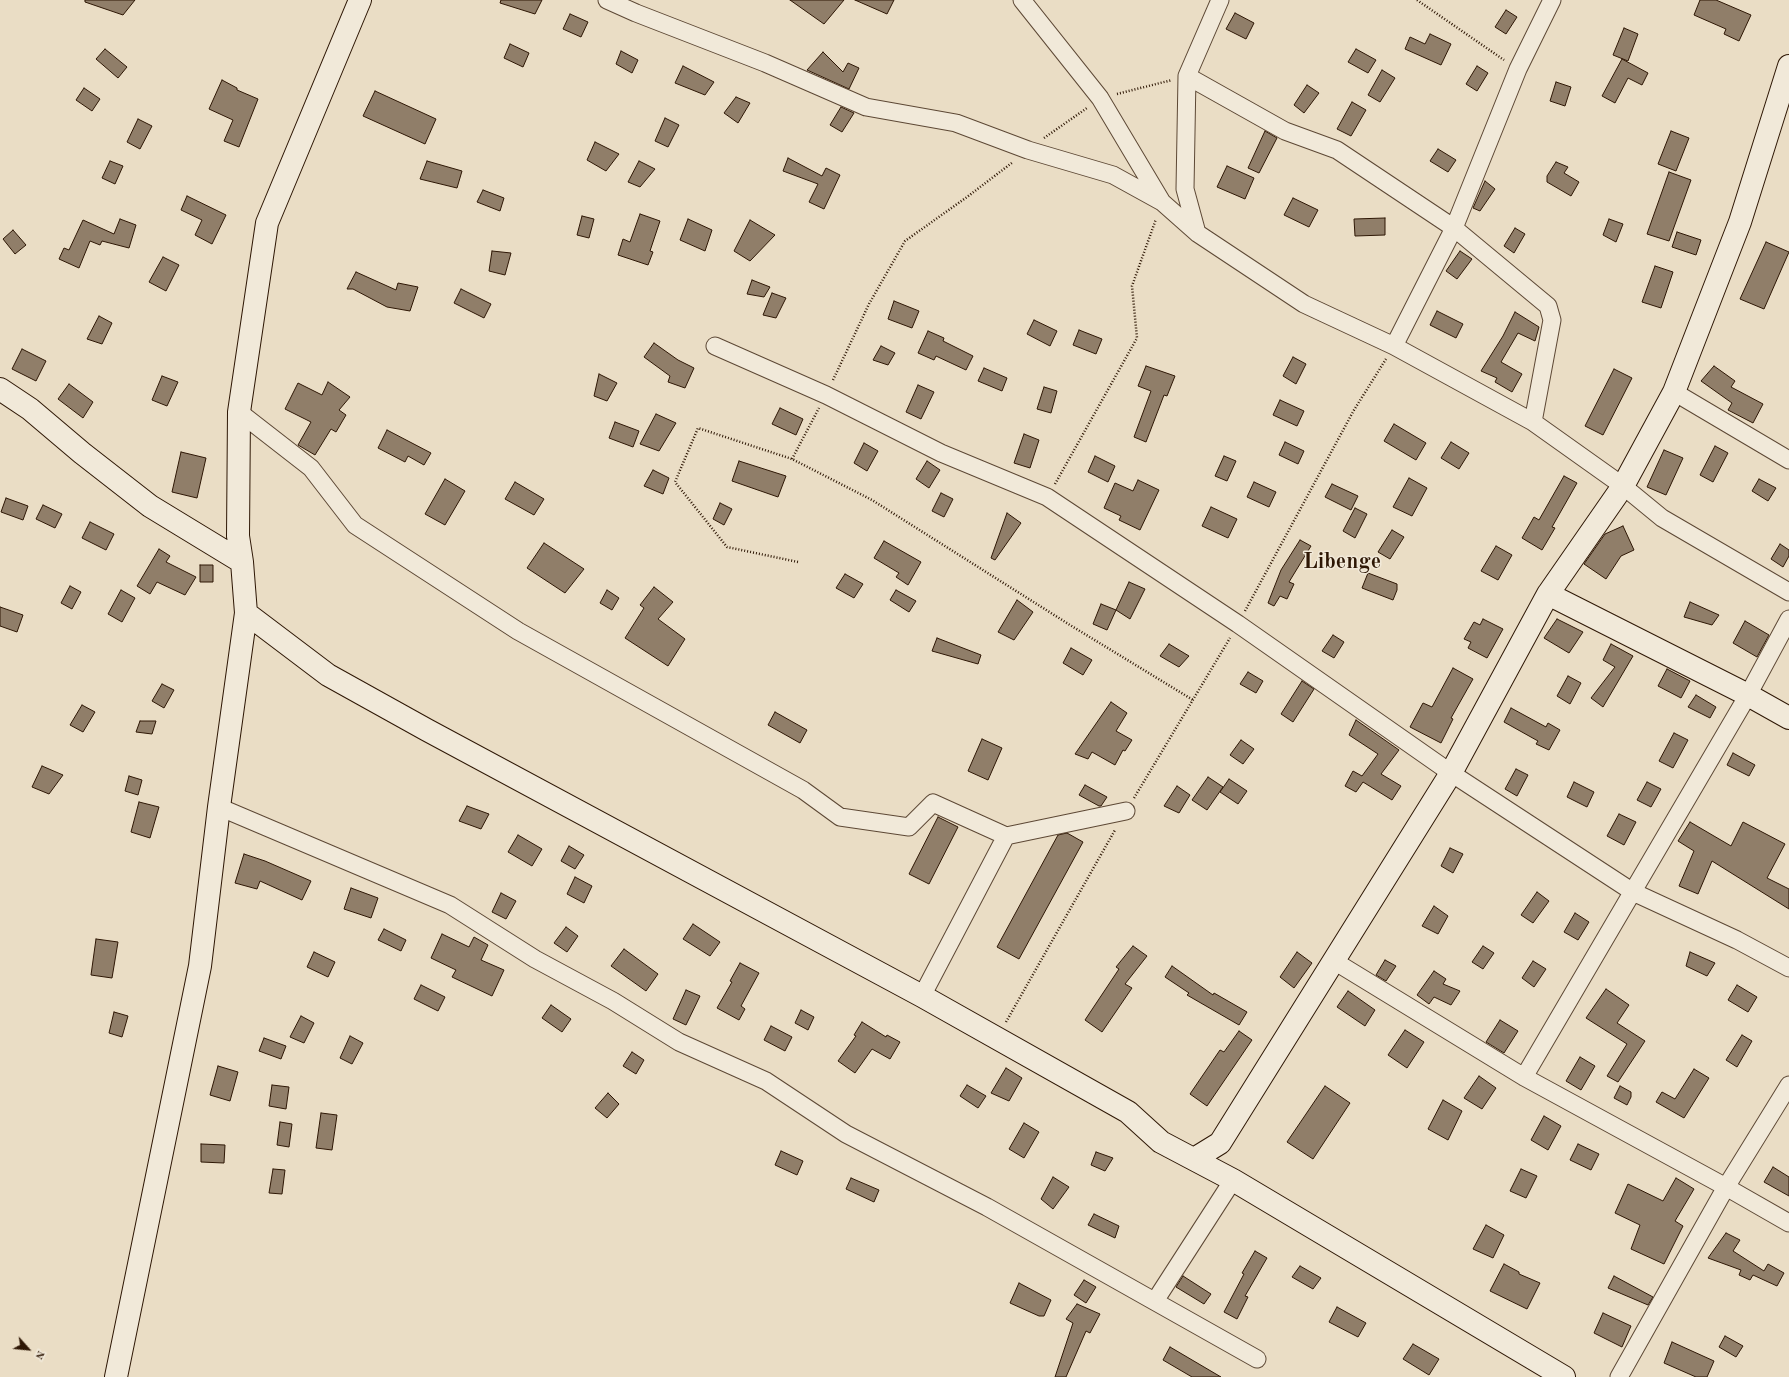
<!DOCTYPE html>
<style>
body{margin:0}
#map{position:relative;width:1789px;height:1377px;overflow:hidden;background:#eaddc5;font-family:"Old Standard TT",serif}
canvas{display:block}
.north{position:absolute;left:8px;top:1329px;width:40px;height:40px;-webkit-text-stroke:3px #f1e9d9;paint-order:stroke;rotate:117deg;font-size:11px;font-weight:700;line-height:16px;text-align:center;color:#2e1705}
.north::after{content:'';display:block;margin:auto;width:14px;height:18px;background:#2e1705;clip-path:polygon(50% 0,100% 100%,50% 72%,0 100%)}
</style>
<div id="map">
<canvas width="1789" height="1377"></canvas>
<div class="north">N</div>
</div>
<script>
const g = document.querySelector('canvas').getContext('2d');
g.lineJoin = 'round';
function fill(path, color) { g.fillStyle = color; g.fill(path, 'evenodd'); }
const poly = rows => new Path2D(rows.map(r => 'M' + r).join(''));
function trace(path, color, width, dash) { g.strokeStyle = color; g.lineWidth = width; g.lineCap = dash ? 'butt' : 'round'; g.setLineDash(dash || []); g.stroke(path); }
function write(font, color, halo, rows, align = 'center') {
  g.font = font + ' "Old Standard TT",serif'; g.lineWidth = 3; g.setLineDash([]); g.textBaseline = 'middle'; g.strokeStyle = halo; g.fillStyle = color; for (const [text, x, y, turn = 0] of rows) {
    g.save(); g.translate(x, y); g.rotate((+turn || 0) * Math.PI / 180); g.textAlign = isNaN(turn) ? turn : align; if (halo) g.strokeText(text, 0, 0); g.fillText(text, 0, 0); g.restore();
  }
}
const building = poly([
 [85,0,135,0,123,15,85,2,85,0],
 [501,0,542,0,535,14,500,3,501,0],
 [790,0,844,0,824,24,790,0],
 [855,0,894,0,887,14,855,0],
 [1700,0,1716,0,1751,15,1739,41,1724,34,1726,29,1694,15,1700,0],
 [1506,10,1517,17,1506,34,1495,27,1506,10],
 [1235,13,1254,23,1246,39,1226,29,1235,13],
 [570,14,588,22,581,37,563,29,570,14],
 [1624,28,1638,34,1628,61,1613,55,1624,28],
 [1430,34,1451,44,1441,65,1405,49,1410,37,1425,44,1430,34],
 [510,44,529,53,523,67,504,58,510,44],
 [105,49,127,67,118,78,96,59,105,49],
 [1356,49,1376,60,1368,73,1348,62,1356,49],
 [621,51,638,60,632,73,616,64,621,51],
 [823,52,843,72,848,63,859,68,849,89,807,70,823,52],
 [1622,59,1648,73,1642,85,1628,78,1615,103,1602,96,1622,59],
 [683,66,714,82,705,95,675,83,683,66],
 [1477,66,1488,73,1477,91,1466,84,1477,66],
 [1382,70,1395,78,1380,102,1368,95,1382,70],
 [222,80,237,88,237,90,258,99,239,147,224,141,233,120,209,109,222,80],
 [1556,82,1571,87,1565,106,1550,101,1556,82],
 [1307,85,1319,93,1304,113,1294,105,1307,85],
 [84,88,100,99,92,111,76,100,84,88],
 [375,91,436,119,425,144,363,116,375,91],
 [736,97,750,103,738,123,724,113,736,97],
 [1352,102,1366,110,1351,136,1337,129,1352,102],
 [841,107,854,113,842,132,830,125,841,107],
 [665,118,679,125,668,147,655,141,665,118],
 [138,119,152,126,140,149,127,142,138,119],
 [1265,131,1277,138,1259,173,1248,168,1265,131],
 [1671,131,1689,138,1676,171,1658,164,1671,131],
 [595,142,619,154,606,171,587,160,595,142],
 [1438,149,1456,160,1448,172,1430,161,1438,149],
 [788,158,822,176,826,168,840,175,824,209,809,202,818,184,783,171,788,158],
 [110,161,123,166,115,184,102,178,110,161],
 [427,161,462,171,457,188,420,179,427,161],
 [639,161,655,169,640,187,628,182,639,161],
 [1556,162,1568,167,1564,173,1579,182,1571,196,1547,182,1547,176,1556,162],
 [1227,166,1254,178,1245,199,1217,187,1227,166],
 [1669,172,1691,180,1669,241,1647,234,1669,172],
 [1485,181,1495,189,1480,211,1473,208,1485,181],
 [483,190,504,198,500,211,477,202,483,190],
 [187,196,226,215,212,244,195,235,202,220,181,210,187,196],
 [1293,198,1318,210,1309,227,1284,215,1293,198],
 [640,214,660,221,650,251,653,252,648,265,618,255,623,239,630,242,640,214],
 [582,216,594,219,589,238,577,235,582,216],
 [1385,218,1385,235,1355,236,1354,219,1385,218],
 [120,219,136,225,129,248,102,241,100,245,90,241,79,268,59,259,64,248,69,250,83,220,114,234,120,219],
 [688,219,712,230,705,251,680,240,688,219],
 [1609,219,1623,224,1616,242,1603,235,1609,219],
 [750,220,775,235,750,261,734,251,750,220],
 [1515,228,1525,234,1514,253,1504,246,1515,228],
 [13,230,26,245,15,254,3,239,13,230],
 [1677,232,1701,240,1696,255,1672,247,1677,232],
 [1766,242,1789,252,1764,309,1740,299,1766,242],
 [492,251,511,253,505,275,489,271,492,251],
 [1460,251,1472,259,1457,279,1446,271,1460,251],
 [163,257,179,265,166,291,149,282,163,257],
 [1655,266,1673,272,1661,308,1642,302,1655,266],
 [356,272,396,290,398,283,418,287,410,311,387,307,353,289,347,289,356,272],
 [752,280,770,287,764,297,747,294,752,280],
 [461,289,491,304,484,318,454,303,461,289],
 [772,293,786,298,776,318,763,315,772,293],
 [894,301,919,311,912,328,888,319,894,301],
 [1437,311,1463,324,1456,338,1430,325,1437,311],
 [1515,312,1539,327,1535,341,1518,333,1501,362,1522,374,1512,392,1495,382,1497,378,1481,371,1503,336,1515,312],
 [99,316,112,323,102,344,87,339,99,316],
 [1034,320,1057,331,1050,346,1027,334,1034,320],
 [1079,330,1102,339,1096,354,1073,345,1079,330],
 [928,331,944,338,943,341,973,356,966,370,936,356,934,360,918,353,928,331],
 [654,343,678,360,694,368,685,388,668,382,670,376,644,357,654,343],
 [881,346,895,353,888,365,873,360,881,346],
 [22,349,46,361,36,381,12,369,22,349],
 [1293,357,1306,364,1296,384,1283,376,1293,357],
 [1146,366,1175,376,1167,396,1164,395,1146,442,1134,437,1151,391,1138,386,1146,366],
 [1714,366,1735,381,1731,387,1763,404,1753,423,1728,410,1732,403,1701,381,1714,366],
 [984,368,1007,378,1002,391,978,381,984,368],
 [1614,369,1632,378,1603,435,1585,426,1614,369],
 [599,374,617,383,607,401,594,396,599,374],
 [162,376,178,382,167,406,152,400,162,376],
 [328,382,350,397,339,410,346,415,336,432,331,429,315,455,298,445,311,422,285,409,298,383,322,395,328,382],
 [69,384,93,402,83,418,58,399,69,384],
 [918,385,934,392,921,419,906,412,918,385],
 [1044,387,1057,391,1051,413,1037,409,1044,387],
 [1280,400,1304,411,1297,426,1273,415,1280,400],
 [780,408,803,419,796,435,772,424,780,408],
 [656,414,676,423,659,451,640,444,656,414],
 [615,422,639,431,633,447,609,438,615,422],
 [1394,424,1426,443,1416,460,1384,441,1394,424],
 [387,430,431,453,424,465,408,456,405,462,378,448,387,430],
 [1024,434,1039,440,1030,468,1014,463,1024,434],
 [1285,442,1304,451,1298,464,1279,455,1285,442],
 [1451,442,1469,453,1459,469,1441,458,1451,442],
 [864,443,878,451,867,471,854,463,864,443],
 [1715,446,1728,453,1713,482,1700,475,1715,446],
 [1664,450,1683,458,1666,495,1647,487,1664,450],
 [181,452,206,458,197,498,172,492,181,452],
 [1095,456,1115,466,1108,482,1088,472,1095,456],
 [1224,456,1236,461,1227,481,1215,476,1224,456],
 [739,461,786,476,778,497,732,481,739,461],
 [927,461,940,470,929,488,916,479,927,461],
 [653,470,669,478,663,494,644,486,653,470],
 [1564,476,1577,483,1552,527,1555,528,1542,550,1522,538,1534,517,1539,520,1564,476],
 [1409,478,1427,488,1412,516,1393,507,1409,478],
 [445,479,465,491,445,525,425,514,445,479],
 [1759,479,1776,488,1768,501,1752,491,1759,479],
 [1138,480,1159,490,1140,530,1119,520,1121,516,1104,508,1115,483,1133,491,1138,480],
 [515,482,544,499,534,515,505,499,515,482],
 [1254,482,1276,492,1269,507,1247,497,1254,482],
 [1332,484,1358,496,1351,510,1325,497,1332,484],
 [941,493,953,499,944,517,932,511,941,493],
 [6,498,28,506,23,520,1,512,6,498],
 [720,503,732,509,724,525,713,519,720,503],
 [43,505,62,514,55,528,36,519,43,505],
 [1211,507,1237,519,1228,538,1202,526,1211,507],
 [1355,508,1367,514,1355,538,1343,531,1355,508],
 [1007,513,1021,523,995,560,991,558,1007,513],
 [90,522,114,534,106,550,82,538,90,522],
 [1623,526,1634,550,1621,556,1606,579,1584,564,1605,534,1623,526],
 [1392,530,1404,537,1390,559,1378,552,1392,530],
 [1300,540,1311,546,1289,582,1294,584,1287,599,1280,596,1274,606,1268,603,1281,570,1300,540],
 [884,541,921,562,908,585,896,577,899,573,874,558,884,541],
 [544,543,584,569,565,593,527,568,544,543],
 [1780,544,1789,550,1789,556,1783,567,1771,559,1780,544],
 [1496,546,1512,555,1498,580,1481,571,1496,546],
 [159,549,170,556,166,562,196,577,185,595,157,582,150,594,137,586,159,549],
 [200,565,213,565,213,582,200,582,200,565],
 [1368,573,1397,584,1397,590,1393,600,1362,588,1368,573],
 [845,574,863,584,854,598,836,588,845,574],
 [1129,582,1145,589,1130,619,1116,610,1129,582],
 [70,586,81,592,72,609,61,603,70,586],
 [654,587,673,602,658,619,685,639,668,666,625,638,644,608,640,605,654,587],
 [121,590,135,598,122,622,108,614,121,590],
 [607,590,619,598,612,610,600,603,607,590],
 [896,590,916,601,909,612,890,600,896,590],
 [1017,600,1033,612,1014,640,998,632,1017,600],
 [1690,602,1719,615,1712,625,1684,617,1690,602],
 [1101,604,1116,610,1107,630,1093,624,1101,604],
 [0,607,23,615,17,632,0,626,0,607],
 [1483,619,1503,629,1487,658,1468,648,1471,642,1464,639,1474,622,1480,625,1483,619],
 [1557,619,1583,632,1569,653,1544,638,1557,619],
 [1745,621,1769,635,1757,657,1733,643,1745,621],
 [1333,635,1344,642,1334,658,1322,651,1333,635],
 [937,638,981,655,978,664,932,651,937,638],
 [1169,644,1189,656,1179,667,1160,656,1169,644],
 [1611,644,1633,656,1603,707,1591,698,1615,667,1603,660,1611,644],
 [1071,648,1092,660,1083,675,1063,663,1071,648],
 [1453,668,1473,679,1451,718,1453,719,1441,743,1410,727,1423,703,1432,707,1453,668],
 [1667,669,1690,681,1681,698,1658,686,1667,669],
 [1248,672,1263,681,1256,693,1240,684,1248,672],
 [1568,676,1581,683,1570,704,1557,696,1568,676],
 [1302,681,1314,689,1293,722,1281,714,1302,681],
 [162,684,174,690,164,708,152,701,162,684],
 [1696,695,1716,707,1710,718,1688,707,1696,695],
 [1111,702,1127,713,1116,731,1132,740,1125,751,1123,750,1115,765,1092,752,1088,759,1075,754,1111,702],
 [82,705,95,712,83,732,70,725,82,705],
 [1511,708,1546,727,1548,723,1560,730,1549,750,1536,744,1538,741,1504,722,1511,708],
 [775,712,807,730,800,743,768,725,775,712],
 [1356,720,1399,750,1381,774,1401,786,1392,800,1363,782,1356,792,1345,786,1353,771,1362,776,1378,754,1349,735,1356,720],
 [140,721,156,721,152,734,136,732,140,721],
 [1674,733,1688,740,1673,768,1659,761,1674,733],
 [982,739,1002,748,988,780,968,771,982,739],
 [1241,740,1254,749,1243,764,1230,755,1241,740],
 [1733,753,1755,765,1749,776,1727,765,1733,753],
 [42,766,63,775,49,794,32,787,42,766],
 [1516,769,1528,775,1517,796,1505,789,1516,769],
 [129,776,142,780,138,795,125,791,129,776],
 [1208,777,1223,787,1207,810,1192,800,1208,777],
 [1229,779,1247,791,1238,804,1220,792,1229,779],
 [1574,782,1594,792,1587,807,1567,797,1574,782],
 [1647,782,1661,789,1651,807,1637,800,1647,782],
 [1085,785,1107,797,1101,806,1099,806,1079,795,1085,785],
 [1177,786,1190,795,1179,813,1164,806,1177,786],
 [139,802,159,807,150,838,131,832,139,802],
 [467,806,489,814,481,829,459,821,467,806],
 [1619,814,1636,822,1624,845,1607,836,1619,814],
 [938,817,958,827,929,884,909,874,938,817],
 [1690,822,1731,846,1743,822,1785,844,1767,878,1789,889,1789,909,1712,861,1698,894,1679,886,1694,851,1678,841,1690,822],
 [1067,833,1083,842,1019,959,997,947,1058,835,1067,833],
 [518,835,542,849,532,866,508,852,518,835],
 [569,846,584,855,575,869,561,861,569,846],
 [1450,848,1463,854,1453,873,1441,866,1450,848],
 [244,854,265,861,311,881,302,900,260,881,257,889,235,883,244,854],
 [575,877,592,886,584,903,567,894,575,877],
 [351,888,378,898,371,918,344,909,351,888],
 [1537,892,1549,901,1533,923,1521,915,1537,892],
 [501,893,516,901,506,919,492,912,501,893],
 [1434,906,1448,916,1438,934,1422,926,1434,906],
 [1575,913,1589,922,1578,940,1564,932,1575,913],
 [693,924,720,942,710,956,683,939,693,924],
 [566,927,578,936,567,952,554,943,566,927],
 [384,929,406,940,401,951,378,940,384,929],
 [442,934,469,947,474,937,488,945,481,960,504,970,492,996,452,977,456,970,431,958,442,934],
 [96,939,118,942,112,978,91,975,96,939],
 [1133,946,1147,956,1125,984,1132,988,1102,1032,1085,1020,1119,969,1116,967,1133,946],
 [1483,946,1494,953,1483,969,1472,962,1483,946],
 [624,949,658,974,646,991,611,966,624,949],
 [314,952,335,962,328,977,307,967,314,952],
 [1297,952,1312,963,1294,988,1280,977,1297,952],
 [1690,952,1715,963,1707,976,1686,966,1690,952],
 [1385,960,1396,966,1386,981,1376,975,1385,960],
 [1533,961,1546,969,1534,987,1522,978,1533,961],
 [740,963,759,973,741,1006,745,1009,739,1020,717,1008,732,982,730,981,740,963],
 [1172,966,1213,995,1214,993,1247,1012,1239,1025,1187,995,1189,993,1165,977,1172,966],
 [1434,971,1446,979,1443,984,1460,991,1451,1005,1434,997,1429,1004,1417,995,1434,971],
 [421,985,445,997,438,1011,414,999,421,985],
 [1737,985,1757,997,1748,1012,1728,1000,1737,985],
 [1606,989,1629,1005,1617,1023,1645,1041,1618,1082,1607,1076,1627,1044,1586,1018,1606,989],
 [686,990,700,996,686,1025,673,1019,686,990],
 [1348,991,1375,1010,1365,1026,1337,1007,1348,991],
 [551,1005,571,1019,562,1032,542,1018,551,1005],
 [801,1010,814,1017,808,1030,795,1023,801,1010],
 [114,1012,128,1016,122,1037,109,1033,114,1012],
 [301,1016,314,1023,304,1043,290,1037,301,1016],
 [1500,1020,1518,1031,1504,1053,1486,1042,1500,1020],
 [862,1022,886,1037,887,1035,900,1042,890,1059,872,1049,855,1073,838,1061,856,1036,854,1035,862,1022],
 [771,1026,792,1037,785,1051,764,1040,771,1026],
 [1405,1030,1424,1042,1407,1068,1388,1055,1405,1030],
 [1239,1031,1252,1040,1207,1106,1190,1094,1220,1050,1224,1052,1239,1031],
 [1742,1035,1752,1041,1737,1067,1726,1060,1742,1035],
 [350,1036,363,1043,352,1064,340,1058,350,1036],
 [264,1038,286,1046,281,1059,259,1051,264,1038],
 [632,1052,644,1060,636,1074,623,1066,632,1052],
 [1580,1057,1595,1066,1581,1090,1566,1081,1580,1057],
 [218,1066,238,1072,230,1101,210,1095,218,1066],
 [1006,1068,1022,1078,1009,1101,991,1093,1006,1068],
 [1694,1069,1709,1078,1684,1118,1656,1102,1662,1092,1675,1099,1694,1069],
 [1479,1076,1496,1088,1482,1109,1464,1098,1479,1076],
 [272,1085,289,1087,286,1109,269,1106,272,1085],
 [967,1085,986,1096,978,1108,960,1096,967,1085],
 [1325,1086,1350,1103,1313,1159,1287,1142,1325,1086],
 [1620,1086,1631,1092,1631,1097,1627,1105,1614,1098,1620,1086],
 [608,1093,619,1104,607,1118,595,1108,608,1093],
 [1443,1100,1462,1111,1448,1140,1428,1129,1443,1100],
 [321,1113,337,1115,332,1150,316,1148,321,1113],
 [1544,1116,1561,1126,1548,1150,1531,1140,1544,1116],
 [280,1122,292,1124,289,1147,277,1145,280,1122],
 [1024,1123,1039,1132,1024,1158,1009,1149,1024,1123],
 [201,1144,225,1145,224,1163,201,1162,201,1144],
 [1578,1144,1599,1154,1591,1170,1570,1160,1578,1144],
 [781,1151,803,1161,797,1175,775,1165,781,1151],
 [1096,1152,1113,1158,1105,1171,1091,1165,1096,1152],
 [1773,1167,1789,1177,1789,1196,1764,1182,1773,1167],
 [273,1169,285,1170,282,1194,269,1193,273,1169],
 [1521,1169,1537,1176,1526,1198,1510,1191,1521,1169],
 [1053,1177,1069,1187,1053,1209,1041,1199,1053,1177],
 [851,1178,879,1190,874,1202,846,1189,851,1178],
 [1676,1178,1694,1189,1675,1221,1683,1226,1664,1264,1631,1249,1640,1225,1615,1213,1628,1184,1663,1201,1676,1178],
 [1094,1214,1119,1226,1115,1238,1088,1225,1094,1214],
 [1486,1225,1504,1235,1493,1258,1473,1249,1486,1225],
 [1726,1233,1740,1240,1733,1251,1764,1271,1768,1264,1784,1273,1777,1286,1753,1275,1750,1280,1739,1275,1741,1270,1708,1258,1726,1233],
 [1255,1251,1267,1258,1245,1296,1248,1297,1237,1319,1224,1312,1244,1274,1242,1273,1255,1251],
 [1504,1264,1519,1272,1519,1274,1540,1283,1527,1309,1490,1291,1504,1264],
 [1300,1266,1321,1278,1313,1289,1292,1277,1300,1266],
 [1183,1276,1211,1294,1204,1304,1176,1287,1183,1276],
 [1614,1276,1653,1297,1648,1305,1608,1288,1614,1276],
 [1084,1280,1096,1287,1086,1303,1074,1295,1084,1280],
 [1019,1283,1051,1300,1044,1316,1039,1316,1010,1303,1019,1283],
 [1077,1304,1100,1314,1090,1333,1086,1331,1066,1377,1055,1377,1073,1323,1066,1319,1077,1304],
 [1337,1307,1366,1323,1358,1337,1329,1322,1337,1307],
 [1603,1313,1631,1326,1622,1347,1594,1333,1603,1313],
 [1725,1336,1743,1346,1736,1357,1719,1347,1725,1336],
 [1672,1342,1714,1361,1707,1377,1696,1377,1664,1363,1672,1342],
 [1413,1344,1439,1359,1429,1375,1403,1359,1413,1344],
 [1170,1347,1221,1377,1192,1377,1163,1360,1170,1347]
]);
const path = poly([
 [1417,0,1504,60],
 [1117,94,1172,80],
 [1044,138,1087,108],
 [833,380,869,304,905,241,967,197,1013,162],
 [792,459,819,408],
 [1055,484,1137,338,1132,286,1156,219],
 [798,562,727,547,675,482,698,428,792,459,872,500,1070,625,1193,700],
 [1245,611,1354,410,1386,359],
 [1134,798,1230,638],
 [1006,1022,1115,830]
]);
const street = poly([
 [607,0,636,13,765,63,866,107,956,123,1028,150,1113,175,1162,202,1197,233,1304,304,1394,346,1533,422,1623,486,1662,518,1789,592],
 [1022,0,1100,98,1162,202],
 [1187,76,1285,131,1337,150,1454,228,1548,306,1552,320,1533,422],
 [1197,233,1185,189,1187,76,1220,0],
 [715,346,826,395,941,453,1047,497,1238,624,1451,773,1633,892,1737,940,1789,968],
 [1394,346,1454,228,1518,69,1552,0],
 [1674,392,1789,460],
 [239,412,311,468,355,525,518,631,803,790,840,817,909,827,933,803,1006,836,1126,811],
 [219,807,450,905,535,959,613,1001,679,1042,766,1081,846,1134,987,1207,1257,1359],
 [1334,961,1524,1077,1726,1187,1789,1223],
 [922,996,1006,836],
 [1524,1077,1748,695,1789,619],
 [1155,1301,1233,1180],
 [1619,1377,1726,1187,1789,1085]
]);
const secondary = poly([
 [0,389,30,409,82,453,150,506,242,562],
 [1548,594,1748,695,1789,718],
 [246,613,328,675,427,730,922,996,1128,1112,1161,1142,1233,1180,1564,1377],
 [1194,1159,1220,1143,1451,773,1548,594,1623,486,1674,392,1740,222,1789,66],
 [116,1377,200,966,219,807,246,613,242,562,238,536,239,412,267,223,360,0]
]);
const townNames = [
 ["Libenge",1342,562]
];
fill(building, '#907e69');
trace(building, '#2e1705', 1);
trace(street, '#5d4835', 19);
trace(secondary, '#2e1705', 24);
trace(path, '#2e1705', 2.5, [1, 2]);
trace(street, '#f1e9d9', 17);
trace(secondary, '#f1e9d9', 22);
write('bold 22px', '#2e1705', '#f1e9d9', townNames);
</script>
